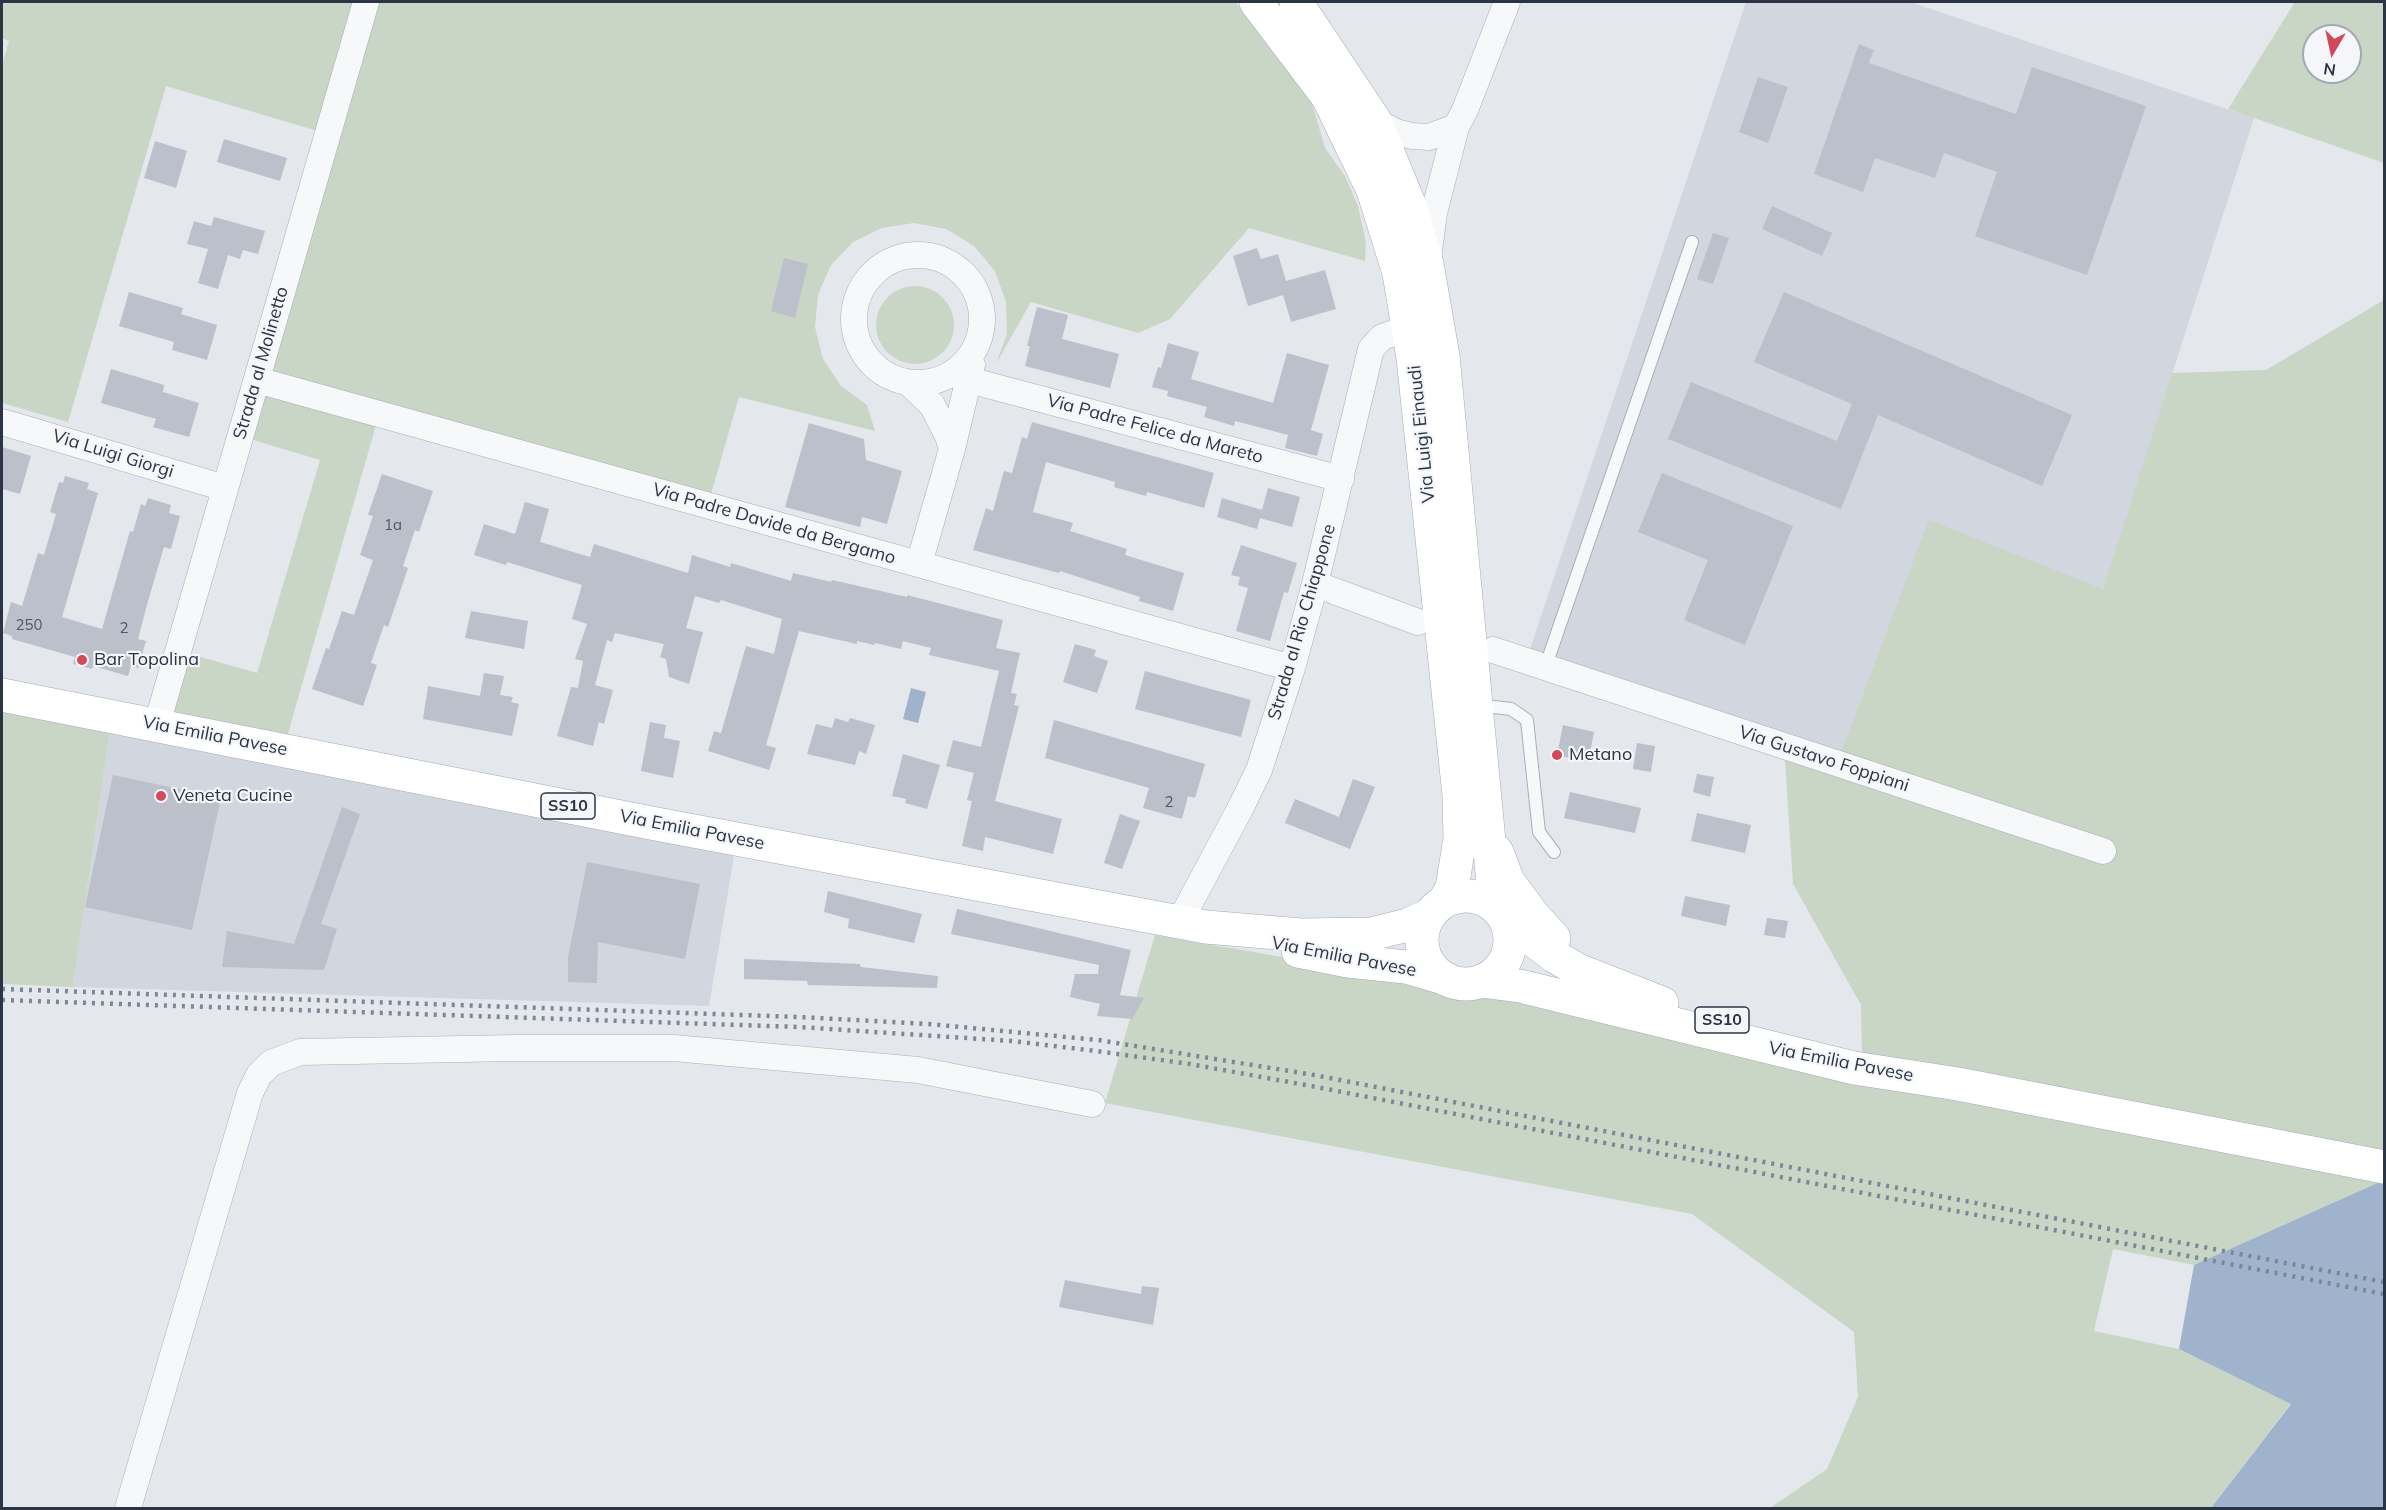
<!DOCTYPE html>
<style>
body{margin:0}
#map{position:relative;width:2386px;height:1510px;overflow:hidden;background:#e4e7ec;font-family:Mulish,sans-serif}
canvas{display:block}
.frame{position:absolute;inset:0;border:3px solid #2b3445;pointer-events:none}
.north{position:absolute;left:2302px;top:24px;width:60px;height:60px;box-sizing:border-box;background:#f4f6f9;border:2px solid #a4a8b1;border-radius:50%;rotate:189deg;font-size:16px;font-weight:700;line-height:24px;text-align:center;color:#2b3445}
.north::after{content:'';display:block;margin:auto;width:21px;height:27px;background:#d1495b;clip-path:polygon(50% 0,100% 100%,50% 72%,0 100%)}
</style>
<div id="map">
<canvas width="2386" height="1510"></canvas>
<div class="frame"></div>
<div class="north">N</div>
</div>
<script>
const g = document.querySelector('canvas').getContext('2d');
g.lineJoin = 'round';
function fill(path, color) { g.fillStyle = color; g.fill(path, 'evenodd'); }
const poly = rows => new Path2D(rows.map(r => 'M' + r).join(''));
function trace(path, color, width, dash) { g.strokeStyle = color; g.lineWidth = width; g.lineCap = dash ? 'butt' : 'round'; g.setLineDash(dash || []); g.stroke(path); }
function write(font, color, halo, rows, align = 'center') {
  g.font = font + ' Mulish,sans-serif'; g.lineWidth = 4.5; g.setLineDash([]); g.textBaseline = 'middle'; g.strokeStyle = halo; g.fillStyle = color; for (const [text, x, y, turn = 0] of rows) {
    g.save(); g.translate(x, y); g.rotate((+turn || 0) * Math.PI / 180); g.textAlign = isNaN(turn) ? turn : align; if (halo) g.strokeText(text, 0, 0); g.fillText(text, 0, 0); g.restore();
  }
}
const built = poly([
 [1746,2,1910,2,2254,118,2103,590,1837,764,1526,661],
 [112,715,736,844,709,1006,73,987]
]);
const green = poly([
 [2,2,1236,2,1309,93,1325,148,1345,176,1358,206,1366,243,1365,261,1249,228,1170,319,1138,333,1031,302,996,364,1007,334,1006,302,995,271,974,246,946,229,914,223,882,228,853,242,831,265,818,295,815,327,823,359,841,386,867,405,875,431,739,397,707,508,378,418,283,751,156,726,180,651,257,673,320,460,243,437,331,135,166,86,68,422,2,403,2,65,9,41,2,38],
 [2295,2,2384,2,2384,163,2228,109],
 [2314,36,2350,36,2350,72,2314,72],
 '876 325a39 39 0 1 1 78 0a39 39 0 1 1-78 0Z',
 [2384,300,2384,1180,2194,1265,2113,1249,2094,1331,2179,1349,2291,1403,2211,1508,1770,1508,1827,1469,1858,1397,1854,1332,1692,1214,1105,1103,1155,935,1862,1057,1861,1005,1793,884,1784,746,1837,763,1929,520,2103,589,2172,373,2266,370],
 [2,696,112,715,73,987,2,984]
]);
const water = poly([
 [911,688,926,692,918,723,903,719],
 [2384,1180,2384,1508,2211,1508,2291,1404,2179,1349,2194,1265]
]);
const building = poly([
 [1859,44,1874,50,1869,63,2016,114,2032,67,2146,106,2087,275,1975,236,1997,172,1944,153,1935,178,1875,158,1863,192,1814,174],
 [1758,77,1788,87,1768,143,1739,132],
 [224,139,287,158,280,181,217,162],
 [155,141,187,151,176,188,144,178],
 [1772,206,1832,233,1822,256,1762,229],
 [214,217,265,231,258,254,243,250,240,259,228,255,218,289,198,283,208,249,187,244,194,221,211,226],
 [1713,233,1729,238,1713,284,1697,279],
 [1257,248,1261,259,1278,254,1286,281,1325,270,1336,309,1291,322,1283,295,1248,306,1233,256],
 [784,258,808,264,795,318,771,311],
 [129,292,183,308,181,314,217,325,207,360,172,350,174,342,119,326],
 [1784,292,2072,415,2042,486,1878,415,1841,509,1668,439,1691,382,1837,441,1852,404,1754,362],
 [1037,307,1068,315,1062,339,1119,354,1110,388,1025,366,1030,346,1027,346],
 [1168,343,1199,352,1191,379,1273,403,1287,353,1329,365,1311,430,1323,434,1317,456,1285,448,1288,435,1235,421,1234,426,1204,417,1207,407,1167,396,1168,391,1152,387,1158,367,1161,368],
 [111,369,164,385,163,392,199,403,189,437,153,427,156,419,101,403],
 [1032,422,1214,473,1204,508,1147,492,1146,496,1114,487,1115,482,1046,462,1033,512,1073,523,1070,531,1127,549,1125,555,1184,573,1173,611,1139,601,1140,597,1060,571,1059,573,973,550,986,508,993,511,1004,471,1012,473,1022,437,1027,439],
 [809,423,864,439,866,460,902,471,887,524,862,517,860,527,785,507],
 [2,447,31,456,20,494,2,489],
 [1662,473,1793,526,1745,645,1684,620,1708,560,1638,532],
 [382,474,433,491,419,532,415,530,403,566,408,568,388,627,384,625,371,663,377,665,363,706,312,689,326,648,329,649,342,611,354,615,373,560,360,555,373,516,368,515],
 [65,476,89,483,87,489,98,493,62,617,102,629,130,531,133,532,141,504,145,506,148,498,171,505,169,513,180,516,171,549,164,547,148,601,138,639,146,641,138,668,131,666,128,676,93,666,92,669,73,664,75,657,12,639,12,636,3,633,11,602,22,606,38,553,44,555,56,514,50,512,59,482,63,483],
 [1268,488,1300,497,1292,527,1260,518,1257,529,1217,517,1222,498,1262,510,1260,517],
 [525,502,549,509,540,542,590,557,594,544,688,573,692,555,730,567,731,563,791,581,793,573,831,582,832,580,907,597,907,595,1003,620,996,648,1020,653,1011,693,1017,694,1014,705,1019,706,995,801,1062,819,1053,854,985,837,983,851,962,846,972,801,967,800,974,773,946,766,953,740,981,747,999,671,929,655,931,648,903,641,901,649,875,643,874,645,857,641,857,644,799,631,766,745,776,748,769,770,708,751,714,731,721,733,746,646,774,654,782,619,721,600,719,603,695,596,686,628,703,632,689,684,669,677,666,659,660,657,664,644,615,633,612,642,607,640,595,685,613,690,604,724,599,722,593,746,557,736,571,687,578,688,583,661,575,659,587,624,572,619,582,585,507,562,506,565,474,555,484,524,515,534],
 [1241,545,1297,563,1288,593,1284,592,1270,641,1236,631,1248,588,1238,585,1240,577,1231,575],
 [471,611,528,621,524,649,465,638],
 [1075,644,1096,650,1094,656,1108,661,1097,693,1063,682],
 [1145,671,1251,700,1241,737,1135,709],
 [484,673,504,676,500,695,513,697,511,702,519,704,512,736,423,719,428,686,480,696],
 [835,718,848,722,850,718,875,725,866,754,859,751,855,765,807,754,816,724,832,728],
 [1054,720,1205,764,1195,798,1188,796,1182,819,1143,808,1149,788,1045,758],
 [650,722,666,725,664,738,680,741,673,778,641,771],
 [1563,725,1594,732,1588,762,1557,755],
 [1637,743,1655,746,1651,772,1633,769],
 [903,754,940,765,927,809,905,803,906,799,892,796],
 [1697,774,1714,777,1710,797,1693,792],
 [113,775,221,798,192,930,85,907],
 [1353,779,1375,787,1350,849,1285,823,1295,799,1339,817],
 [1570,792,1641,808,1635,833,1564,818],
 [342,807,360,814,321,924,337,929,324,970,222,967,227,931,294,944],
 [1697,813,1751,825,1745,853,1691,841],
 [1120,814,1140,821,1122,869,1104,863],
 [587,862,700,884,685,959,598,942,597,983,568,982,568,957],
 [828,891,922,914,914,943,848,928,849,919,824,912],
 [1685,896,1730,905,1726,926,1681,916],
 [957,909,1131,950,1120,995,1144,998,1132,1019,1097,1016,1100,1004,1070,997,1075,974,1098,974,1099,965,951,934],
 [1767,918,1788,921,1785,938,1764,935],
 [744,959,860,964,861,967,938,976,937,988,808,985,807,981,744,979],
 [1065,1280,1141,1294,1142,1286,1159,1288,1153,1325,1059,1307]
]);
const lane = poly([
 [1545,668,1692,242],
 [1477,705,1511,709,1527,720,1539,832,1554,852]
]);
const street = poly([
 [1375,121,1396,132,1412,136,1429,137,1456,127],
 '854 319a64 64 0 1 1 128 0a64 64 0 1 1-128 0Z',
 [1428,258,1434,213,1456,127,1465,110,1507,2],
 [257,380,1292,668],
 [969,380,1341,479],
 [909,383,932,405,948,436,952,449],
 [2,422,225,488],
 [919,564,952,449,972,365],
 [1315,584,1418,622],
 [1493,650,2103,851],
 [157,724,366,2],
 [1179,923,1241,807,1259,770,1292,668,1315,584,1371,349,1382,337,1409,328],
 [128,1508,250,1093,259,1075,271,1063,300,1052,515,1048,674,1048,918,1070,1092,1104]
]);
const primary = poly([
 [1256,2,1328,97,1373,190,1399,273,1413,358,1459,795,1460,839,1452,888,1444,902],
 [1296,2,1375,121,1410,206,1427,264,1443,356,1492,873,1493,905],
 [2,695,651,823,1206,927,1301,935,1371,934,1408,925,1431,914],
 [1497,852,1508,881,1533,915,1554,938],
 '1422 940a44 44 0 1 1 88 0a44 44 0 1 1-88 0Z',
 [1504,918,1554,956,1578,970,1662,1003],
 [1298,951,1348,961,1406,967,1447,979],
 [1481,981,1520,986,1854,1068,1958,1084,2384,1167]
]);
const rail = poly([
 [2,989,799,1017,929,1024,1098,1040,1314,1075,2384,1282],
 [2,1000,799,1027,1012,1041,1096,1051,1190,1064,1311,1086,2384,1294]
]);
const markers = [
 [82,660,6,"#d1495b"],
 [1557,755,6,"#d1495b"],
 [161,796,6,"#d1495b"]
];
const numberNames = [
 ["1a",393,525],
 ["250",29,625],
 ["2",124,628],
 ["2",1169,802]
];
const shields = [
 [568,806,54],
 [1722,1020,54]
];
const shieldNames = [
 ["SS10",568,806],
 ["SS10",1722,1020]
];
const streetNames = [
 ["Strada al Molinetto",261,363,-74],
 ["Via Padre Felice da Mareto",1155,429,15],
 ["Via Luigi Einaudi",1422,434,-96],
 ["Via Luigi Giorgi",113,454,17],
 ["Via Padre Davide da Bergamo",774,524,16],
 ["Strada al Rio Chiappone",1302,622,-74],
 ["Via Emilia Pavese",215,736,11],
 ["Via Gustavo Foppiani",1824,759,18],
 ["Via Emilia Pavese",692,830,11],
 ["Via Emilia Pavese",1344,957,11],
 ["Via Emilia Pavese",1841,1062,11]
];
const poiNames = [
 ["Bar Topolina",94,660],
 ["Metano",1569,755],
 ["Veneta Cucine",173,796]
];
fill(built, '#d2d6de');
fill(green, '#c9d6c5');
fill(water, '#9fb4cc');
fill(building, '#bbc0ca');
trace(lane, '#a9aeb7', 14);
trace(street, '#a9aeb7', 27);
trace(primary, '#a3abb8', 34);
trace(lane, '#f7f8fa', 12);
trace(street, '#f7f8fa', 26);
trace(primary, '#fff', 33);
trace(rail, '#7d8696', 4.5, [3, 6]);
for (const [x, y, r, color] of markers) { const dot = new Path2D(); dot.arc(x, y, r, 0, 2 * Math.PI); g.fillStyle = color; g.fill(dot); trace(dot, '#f4f6f9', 2); }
write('15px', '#4f5766', null, numberNames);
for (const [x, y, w] of shields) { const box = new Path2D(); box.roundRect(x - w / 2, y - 13, w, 26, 4.5); g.fillStyle = '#f4f6f9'; g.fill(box); trace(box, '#2b3445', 1.5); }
write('bold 16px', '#2b3445', null, shieldNames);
write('18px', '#2b3445', '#f4f6f9', streetNames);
write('18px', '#2b3445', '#f4f6f9', poiNames, 'left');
</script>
